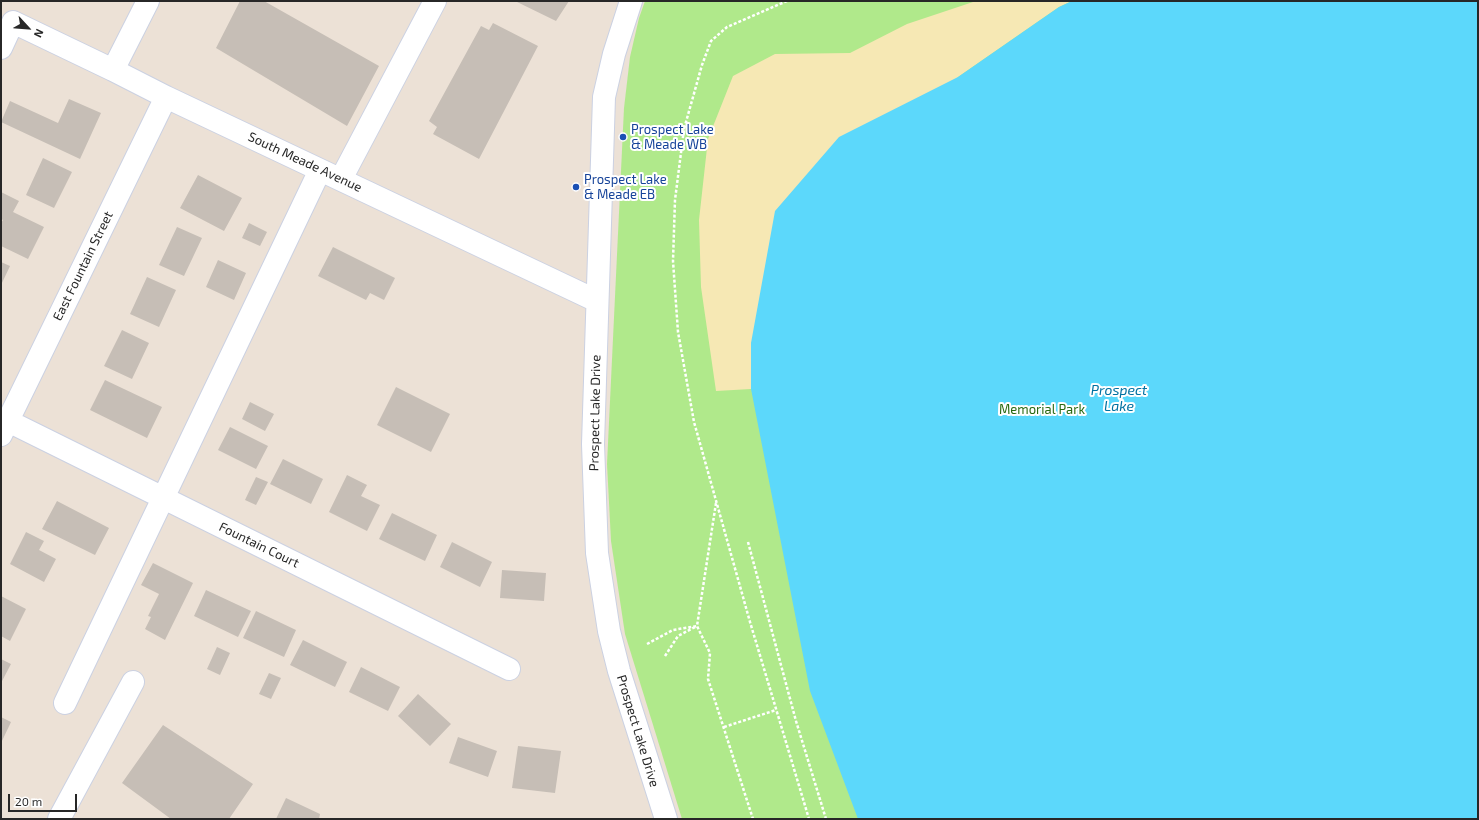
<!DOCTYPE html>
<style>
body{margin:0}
#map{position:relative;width:1479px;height:820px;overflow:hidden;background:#ece1d6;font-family:"Exo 2",sans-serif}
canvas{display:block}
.frame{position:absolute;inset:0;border:2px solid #272727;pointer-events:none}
.north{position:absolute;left:8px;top:8px;width:40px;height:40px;-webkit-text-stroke:3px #fff;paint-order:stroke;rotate:116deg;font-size:11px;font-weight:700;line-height:16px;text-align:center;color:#272727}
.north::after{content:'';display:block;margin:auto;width:14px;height:18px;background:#272727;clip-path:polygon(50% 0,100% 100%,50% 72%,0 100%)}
.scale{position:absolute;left:8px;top:794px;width:69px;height:18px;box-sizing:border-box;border:2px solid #272727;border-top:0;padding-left:5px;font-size:12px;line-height:14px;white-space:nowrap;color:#272727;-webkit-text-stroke:3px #fff;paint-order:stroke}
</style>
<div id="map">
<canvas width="1479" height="820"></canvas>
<div class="frame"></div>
<div class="north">N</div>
<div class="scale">20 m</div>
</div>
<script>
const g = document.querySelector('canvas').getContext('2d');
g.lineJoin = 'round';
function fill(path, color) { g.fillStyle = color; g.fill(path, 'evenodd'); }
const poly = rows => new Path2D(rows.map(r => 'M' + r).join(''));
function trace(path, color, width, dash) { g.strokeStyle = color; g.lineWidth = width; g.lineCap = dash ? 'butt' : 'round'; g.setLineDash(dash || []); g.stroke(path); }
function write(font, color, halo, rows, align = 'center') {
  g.font = font + ' "Exo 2",sans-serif'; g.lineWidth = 4; g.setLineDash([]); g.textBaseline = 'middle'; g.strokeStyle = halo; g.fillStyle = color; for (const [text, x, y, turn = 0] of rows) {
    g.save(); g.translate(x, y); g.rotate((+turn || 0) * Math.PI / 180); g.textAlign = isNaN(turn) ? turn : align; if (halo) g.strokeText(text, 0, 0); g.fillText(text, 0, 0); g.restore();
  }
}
const green = poly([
 [645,1,1478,1,1478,819,682,819,625,634,611,541,607,464,624,108,630,57,639,18]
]);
const sand = poly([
 [976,1,1072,1,1059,7,958,77,751,343,751,389,716,391,701,287,699,220,708,139,733,76,775,54,850,53,907,24]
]);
const water = poly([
 [1072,1,1478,1,1478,819,858,819,810,691,751,389,751,343,775,211,839,137,958,77,1059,7]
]);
const building = poly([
 [240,1,264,1,379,66,347,126,216,48],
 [515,1,569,1,556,21],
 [493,23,538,46,479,159,433,134,437,127,429,121,481,26,489,30],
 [69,99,101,113,80,159,1,122,10,101,58,123],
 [43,158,72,172,54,208,26,195],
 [198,175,242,198,224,231,180,208],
 [1,192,19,201,13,212,44,227,28,259,1,246,1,223,3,220,1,219],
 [249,223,267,232,260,246,242,238],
 [177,227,202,238,184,276,159,265],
 [333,247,395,278,384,300,370,293,366,300,318,276],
 [218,260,246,273,234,300,206,287],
 [1,262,10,266,1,285],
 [147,277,176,290,159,327,130,314],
 [122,330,149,343,132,379,104,366],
 [105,380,162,407,147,438,90,410],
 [396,387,450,414,431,452,377,425],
 [250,402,274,414,265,431,242,419],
 [230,427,268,446,256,469,218,450],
 [283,459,323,479,311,504,270,484],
 [347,475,367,485,361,496,380,505,367,531,329,512],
 [256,477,268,482,256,505,245,500],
 [57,501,109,528,95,555,42,529],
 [392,513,437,535,425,561,379,539],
 [26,532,44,541,39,550,56,559,44,582,10,564],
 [452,542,492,562,480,587,440,567],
 [153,563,193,583,165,640,145,629,151,617,148,616,159,594,141,585],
 [502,570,546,573,544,601,500,598],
 [206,590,251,611,238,637,194,616],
 [1,596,26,609,10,641,1,636],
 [256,611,296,630,284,657,243,638],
 [303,640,347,662,335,687,290,665],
 [217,647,230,653,220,675,207,669],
 [1,659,11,664,1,683],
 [361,667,400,687,388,711,349,692],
 [269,673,281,678,271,699,259,694],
 [418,694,451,724,430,746,398,716],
 [1,717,11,722,1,743],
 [163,725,253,784,229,819,171,819,122,783],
 [458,737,497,751,488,777,449,763],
 [518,746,561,751,555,793,512,788],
 [286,798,320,814,319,819,276,819]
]);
const path = poly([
 [787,1,727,27,711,41,702,65,684,129,675,200,673,261,678,332,694,422,750,622,809,819],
 [716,503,697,626,710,653,708,679,753,819],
 [748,542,796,721,826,819],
 [647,644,673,630,697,626],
 [665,656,678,636,695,627],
 [724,727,776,710]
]);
const minor = poly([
 [631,1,614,54,604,97,593,444,597,553,609,631,619,671,666,819],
 [1,48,13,22,113,70,166,97,597,301],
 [113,70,148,1],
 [341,179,435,1],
 [8,421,509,669],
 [1,435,166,97],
 [65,703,320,170],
 [59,819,133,682]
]);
const markers = [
 [623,137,4,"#1a4fb4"],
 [576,187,4,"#1a4fb4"]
];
const transitNames = [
 ["Prospect Lake",631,130],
 ["& Meade WB",631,145],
 ["Prospect Lake",584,180],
 ["& Meade EB",584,195]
];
const streetNames = [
 ["South Meade Avenue",305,162,25],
 ["East Fountain Street",83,266,-64],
 ["Prospect Lake Drive",595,413,-89],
 ["Fountain Court",259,545,26],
 ["Prospect Lake Drive",638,731,73]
];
const parkNames = [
 ["Memorial Park",1042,410]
];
const waterNames = [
 ["Prospect",1119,390],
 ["Lake",1119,406]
];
fill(green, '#b0e98b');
fill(sand, '#f6e8b4');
fill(water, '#5cd8fb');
fill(building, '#c6beb6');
trace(minor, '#cbd1e2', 24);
trace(path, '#fff', 2.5, [3, 2]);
trace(minor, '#fff', 22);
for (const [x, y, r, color] of markers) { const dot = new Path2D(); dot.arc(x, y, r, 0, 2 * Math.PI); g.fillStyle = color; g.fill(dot); trace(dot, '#fff', 1.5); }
write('13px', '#164399', '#fff', transitNames, 'left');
write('13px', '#272727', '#fff', streetNames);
write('13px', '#286911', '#fff', parkNames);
write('italic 14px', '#0071a1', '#fff', waterNames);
</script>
